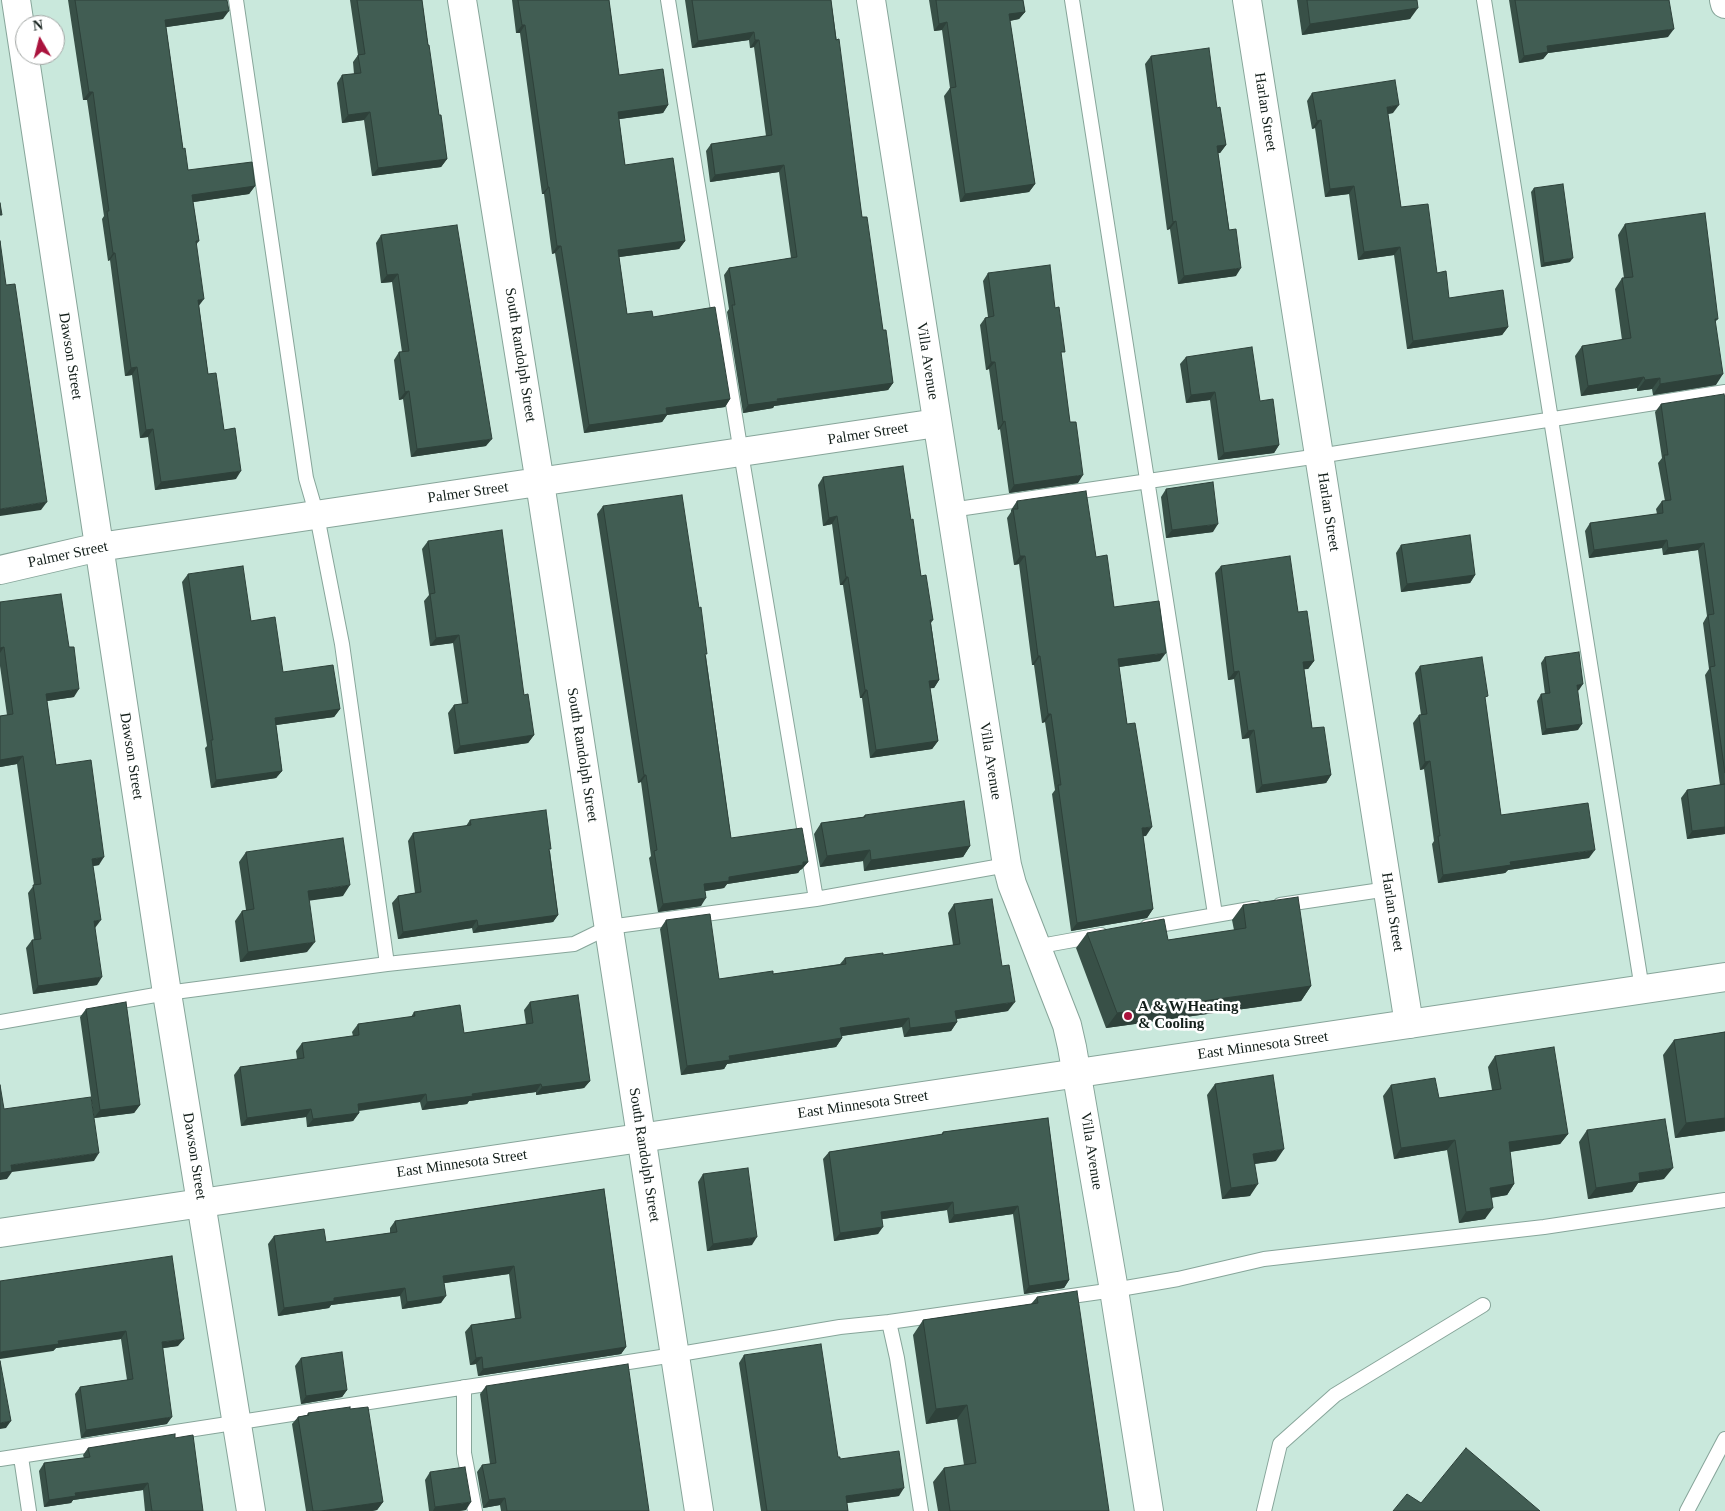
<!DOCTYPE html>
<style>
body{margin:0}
#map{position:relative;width:1725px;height:1511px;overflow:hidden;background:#c9e8dc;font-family:"Times New Roman",serif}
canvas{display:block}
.north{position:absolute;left:15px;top:15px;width:50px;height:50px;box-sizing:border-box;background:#fff;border:1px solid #a1a5a3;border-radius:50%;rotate:352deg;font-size:14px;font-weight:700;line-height:20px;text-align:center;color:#131f1a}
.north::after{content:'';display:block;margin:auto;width:18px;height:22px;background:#aa133d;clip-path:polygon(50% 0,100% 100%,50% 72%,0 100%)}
</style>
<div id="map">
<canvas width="1725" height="1511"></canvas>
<div class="north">N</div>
</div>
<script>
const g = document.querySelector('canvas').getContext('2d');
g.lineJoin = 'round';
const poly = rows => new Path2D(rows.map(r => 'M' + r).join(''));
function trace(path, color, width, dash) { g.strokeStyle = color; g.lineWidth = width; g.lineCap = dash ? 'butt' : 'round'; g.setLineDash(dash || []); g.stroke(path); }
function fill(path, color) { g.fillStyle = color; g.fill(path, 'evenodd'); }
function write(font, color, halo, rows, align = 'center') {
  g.font = font + ' "Times New Roman",serif'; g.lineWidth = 5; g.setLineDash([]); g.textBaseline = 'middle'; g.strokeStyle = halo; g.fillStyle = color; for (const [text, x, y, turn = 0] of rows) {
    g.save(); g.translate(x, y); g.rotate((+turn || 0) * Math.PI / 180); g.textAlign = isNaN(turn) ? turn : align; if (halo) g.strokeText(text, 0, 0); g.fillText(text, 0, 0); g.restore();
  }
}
const service = poly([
 [668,0,741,453,816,899,1007,865],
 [1072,0,1215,914],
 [1484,0,1642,989],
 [951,510,1319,456,1725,392],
 [1280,905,1388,889],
 [1147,927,1256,908],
 [1035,947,1101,935],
 [387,964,574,944,609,927,816,899],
 [0,1022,167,993,387,964,342,644,317,516,306,478,236,0],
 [889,1322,1114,1290,1178,1279,1264,1259,1544,1227,1725,1200],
 [464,1387,464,1453,475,1511],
 [21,1457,29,1511],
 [0,1459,674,1355,840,1327,889,1322,897,1358,921,1511],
 [1264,1511,1280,1444,1335,1395,1483,1305],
 [1687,1511,1725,1439]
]);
const minor = poly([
 [16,0,167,993,251,1511],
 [462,0,540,483,699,1511],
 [871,0,1007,865,1012,884,1067,1025,1072,1047,1114,1290,1149,1511],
 [1247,0,1409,1024],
 [0,570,99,547,937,423]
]);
const tertiary = poly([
 [0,1233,1725,977]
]);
const secondary = poly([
 [1724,0,1725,4]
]);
const wall = poly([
 [68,0,227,0,223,19,166,27,183,149,188,170,255,186,249,194,193,202,199,241,196,245,199,306,208,374,224,430,236,479,155,490,148,437,140,438,132,375,125,376,110,260,108,261,102,219,104,216,87,100,83,100],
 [350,0,422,0,428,45,439,115,447,159,441,167,372,176,364,120,342,123,337,83,342,75,354,74,353,62,358,55],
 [512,0,609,0,619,75,668,105,663,113,619,119,625,165,685,241,679,249,619,257,627,314,653,317,730,399,725,407,667,415,662,422,584,433,555,253,552,254,544,194,542,194,520,33,516,33],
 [685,0,831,0,862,217,883,330,893,383,888,390,774,406,773,408,743,413,727,312,729,309,724,275,729,268,791,258,779,172,710,182,706,151,711,144,766,136,754,47,750,48,749,40,692,48],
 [929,0,1023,0,1025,12,1019,19,1010,21,1035,184,1029,192,960,202,944,96,950,88,942,30,934,31],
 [1297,0,1417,0,1410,19,1302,35],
 [1509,0,1669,0,1668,37,1548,53,1543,59,1519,63],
 [1151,56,1217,108,1226,145,1220,153,1218,153,1236,276,1178,284,1170,229,1167,230,1145,64],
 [1312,93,1393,113,1388,114,1401,207,1437,273,1449,298,1508,327,1502,335,1407,349,1394,255,1358,260,1349,194,1325,197,1315,128,1312,129,1307,101],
 [1534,188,1570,262,1541,267,1531,192],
 [1625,224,1718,319,1715,322,1716,385,1653,395,1652,389,1637,391,1637,388,1581,396,1575,356,1582,346,1622,340,1615,289,1622,278,1624,278,1618,235],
 [381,235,486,446,411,457,403,399,399,400,394,360,399,352,402,352,392,282,381,283,376,243],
 [988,273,1061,357,1078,483,1009,493,1000,429,998,430,989,369,986,370,980,325,985,318,988,317,983,281],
 [1186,357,1260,401,1279,445,1274,453,1218,460,1210,400,1186,403,1180,364],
 [1725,398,1725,834,1687,839,1681,798,1687,790,1720,785,1705,675,1709,669,1703,623,1707,616,1698,550,1663,555,1662,548,1589,558,1585,531,1590,523,1657,514,1656,509,1662,501,1665,501,1658,463,1662,458,1655,412,1661,404],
 [823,477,911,520,921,576,933,620,931,623,939,680,934,688,930,688,938,741,932,749,870,758,862,698,860,698,843,585,840,585,832,524,823,526,818,485],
 [1166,489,1213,532,1166,538,1161,497],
 [1017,501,1096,557,1114,607,1160,661,1119,667,1127,724,1146,836,1143,836,1153,909,1147,918,1071,931,1052,794,1055,790,1045,722,1042,723,1034,665,1032,665,1019,564,1014,565,1007,518,1011,512,1011,510],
 [603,506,706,656,731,838,808,862,802,869,800,870,798,873,727,884,724,888,705,891,701,906,658,912,649,858,651,856,641,782,638,783,597,514],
 [428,541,524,695,534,735,528,743,454,754,448,713,454,705,462,704,453,643,430,646,424,601,429,595,422,549],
 [1401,545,1475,575,1470,583,1401,592,1396,553],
 [1221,566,1298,612,1314,661,1308,669,1304,669,1312,728,1331,775,1326,783,1256,793,1249,738,1242,739,1234,679,1228,680,1215,573],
 [188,574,251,621,283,672,340,709,334,717,276,725,282,771,276,778,211,788,205,748,207,746,182,582],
 [0,602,74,697,47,701,56,765,99,865,93,866,97,985,33,994,26,948,32,940,34,940,28,893,34,885,17,764,0,767,0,716,7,715,0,666],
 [1545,657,1579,690,1577,691,1578,730,1542,735,1537,701,1541,694,1545,694,1541,663],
 [1420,666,1485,700,1501,815,1589,858,1508,870,1505,873,1438,883,1432,844,1434,841,1424,769,1420,770,1413,723,1419,715,1421,715,1415,673],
 [865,815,970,846,963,857,864,871,863,861,820,867,814,834,821,823,863,817],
 [470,820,550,851,558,915,553,922,473,933,472,928,398,939,392,903,398,896,415,893,408,841,413,833,466,826],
 [246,852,343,896,309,900,307,952,240,962,235,921,242,911,246,910,239,862],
 [954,904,1008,1011,956,1019,957,1022,951,1031,904,1037,902,1027,842,1036,842,1038,836,1047,727,1064,724,1069,681,1075,660,929,666,920,719,979,773,974,840,964,845,958,883,955,953,945,948,913],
 [1243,905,1311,986,1301,1001,1106,1028,1076,948,1087,933,1168,940,1234,930,1232,920],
 [530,1002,590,1081,584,1088,536,1095,536,1092,469,1101,467,1104,422,1110,420,1102,359,1111,359,1113,353,1121,307,1127,306,1117,241,1126,234,1075,240,1067,297,1059,296,1051,302,1043,353,1036,352,1032,358,1024,411,1017,414,1012,464,1033,526,1024,524,1010],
 [86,1009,140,1105,134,1113,94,1118,80,1017],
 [1725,1032,1725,1131,1675,1138,1663,1055,1674,1040],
 [1495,1056,1568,1134,1560,1144,1510,1152,1514,1184,1507,1195,1491,1198,1485,1219,1459,1223,1447,1150,1394,1159,1383,1096,1391,1085,1439,1098,1492,1090,1488,1067],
 [1215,1084,1276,1161,1255,1164,1250,1196,1222,1199,1207,1095],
 [1048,1118,1069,1280,1064,1288,1024,1294,1013,1214,949,1223,947,1210,882,1219,878,1234,834,1241,823,1159,829,1152,941,1135,943,1132],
 [1587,1130,1664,1179,1638,1183,1632,1192,1588,1199,1579,1142],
 [703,1174,752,1245,707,1251,698,1182],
 [604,1189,626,1347,621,1354,478,1376,476,1364,470,1365,465,1332,471,1325,515,1318,509,1274,444,1283,441,1303,402,1309,400,1296,331,1305,329,1308,278,1316,268,1244,274,1236,326,1242,390,1233,390,1228,395,1221],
 [0,1281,178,1346,163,1348,167,1424,81,1438,75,1394,80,1387,127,1380,121,1339,56,1348,53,1351],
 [1037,1297,1109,1511,938,1511,933,1482,944,1468,964,1465,957,1419,926,1424,913,1335,923,1320,1031,1304],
 [744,1355,840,1459,899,1496,847,1503,848,1511,761,1511,739,1363],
 [301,1358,347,1390,342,1397,301,1404,295,1366],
 [486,1386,649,1511,501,1511,500,1505,483,1508,477,1472,482,1465,490,1464,480,1394],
 [350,1409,383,1502,377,1510,372,1511,306,1511,292,1424,298,1417,307,1415,308,1413],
 [175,1438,203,1511,145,1511,143,1490,73,1500,71,1503,44,1507,39,1471,44,1463,84,1458,83,1455,88,1448],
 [430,1472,466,1510,459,1511,429,1511,425,1480]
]);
const shadedWall = poly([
 [1418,8,1410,19,1302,35,1310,24],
 [229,11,223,19,160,28,165,20],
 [1025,12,1019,19,1003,22,1009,14],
 [947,22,942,30,934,31,939,24],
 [522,25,525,25,520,33,516,33],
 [1674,29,1668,37,1548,53,1543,59,1519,63,1524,56,1547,46],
 [754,32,749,40,692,48,698,41],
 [755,40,759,40,754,47,750,48],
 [89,92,93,92,87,100,83,100],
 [668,105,663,113,613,120,618,112],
 [1399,105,1393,113,1381,115,1387,107],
 [370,112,364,120,342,123,348,115],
 [1321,120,1315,128,1312,129,1317,121],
 [1226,145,1220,153,1212,154,1217,146],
 [447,159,441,167,372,176,378,168],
 [784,165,779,172,710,182,715,175],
 [1035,184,1029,192,960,202,965,194],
 [255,186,249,194,187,203,192,195],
 [1354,186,1349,194,1325,197,1330,189],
 [548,187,549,187,544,194,542,194],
 [1176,221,1170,229,1167,230,1173,222],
 [685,241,679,249,612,258,618,250],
 [557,246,561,246,555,253,552,254],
 [1400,247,1394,255,1358,260,1364,252],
 [113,253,115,253,110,260,108,261],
 [1573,258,1570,262,1541,267,1544,263],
 [1241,268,1236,276,1178,284,1184,276],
 [398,274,392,282,381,283,387,275],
 [204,299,198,307,198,300],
 [1508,327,1502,335,1407,349,1413,341],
 [991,362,995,362,989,369,986,370],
 [137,367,132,375,125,376,131,368],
 [1723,374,1716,385,1653,395,1660,384],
 [1644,377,1637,388,1581,396,1588,386],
 [1660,378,1652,389,1637,391,1645,380],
 [893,383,888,390,774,406,773,408,743,413,748,405,777,399],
 [409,391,403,399,399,400,405,392],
 [1215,392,1210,400,1186,403,1191,395],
 [730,399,725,407,667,415,662,422,584,433,589,425,666,408],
 [1005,421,1000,429,998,430,1003,422],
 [153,429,148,437,140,438,146,430],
 [492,439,486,446,411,457,417,449],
 [1279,445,1274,453,1218,460,1224,453],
 [241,471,236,479,155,490,161,482],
 [1083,475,1078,483,1009,493,1014,485],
 [47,502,41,510,0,516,0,509],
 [837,516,832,524,823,526,829,518],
 [1218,524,1213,532,1166,538,1172,530],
 [1667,540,1662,548,1589,558,1594,550],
 [1704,543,1698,550,1663,555,1668,548],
 [1020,556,1025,556,1019,564,1014,565],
 [1475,575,1470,583,1401,592,1407,584],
 [846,577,848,577,843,585,840,585],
 [459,635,453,643,430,646,436,638],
 [4,647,0,653,0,648],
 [1166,653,1160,661,1112,668,1118,659],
 [1038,656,1040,656,1034,665,1032,665],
 [1314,661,1308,669,1297,670,1303,662],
 [1239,671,1234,679,1228,680,1234,672],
 [939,680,934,688,924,689,929,681],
 [1583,684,1579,690,1572,691,1577,685],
 [79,689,74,697,40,702,46,694],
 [865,690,867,690,862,698,860,698],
 [340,709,334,717,269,726,275,718],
 [1048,714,1051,714,1045,722,1042,723],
 [1582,724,1578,730,1542,735,1546,729],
 [1254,730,1249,738,1242,739,1248,731],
 [534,735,528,743,454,754,460,746],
 [938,741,932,749,870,758,876,750],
 [23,756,17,764,0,767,0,760],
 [1430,761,1424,769,1420,770,1425,762],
 [282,771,276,778,211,788,216,780],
 [644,775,646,775,641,782,638,783],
 [1331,775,1326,783,1256,793,1262,785],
 [1152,827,1146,836,1136,837,1142,828],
 [1725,827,1725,834,1687,839,1692,831],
 [970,846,963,857,864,871,871,860],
 [870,850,863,861,820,867,827,856],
 [1595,850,1589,858,1508,870,1505,873,1438,883,1443,875,1510,862],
 [104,857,99,865,87,867,92,859],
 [808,862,802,869,800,870,798,873,727,884,724,888,699,892,704,884,729,877],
 [350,885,343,896,300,902,308,891],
 [706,898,701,906,658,912,663,904],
 [1153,909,1147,918,1071,931,1077,923],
 [558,915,553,922,473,933,478,926],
 [101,920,95,928,94,921],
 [477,920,472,928,398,939,403,932],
 [315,942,307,952,240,962,248,952],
 [102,977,97,985,33,994,38,986],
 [1311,986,1301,1001,1106,1028,1117,1013],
 [1015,1002,1008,1011,949,1020,955,1011],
 [909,1018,902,1027,834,1037,840,1028],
 [957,1022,951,1031,904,1037,910,1028],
 [842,1038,836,1047,727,1064,724,1069,681,1075,687,1066,729,1056],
 [590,1081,584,1088,536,1095,542,1087],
 [541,1084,536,1092,469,1101,467,1104,422,1110,427,1102,472,1094],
 [426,1094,420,1102,352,1111,358,1104],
 [140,1105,134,1113,94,1118,100,1110],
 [311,1109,306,1117,241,1126,247,1118],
 [359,1113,353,1121,307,1127,313,1119],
 [1725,1118,1725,1131,1675,1138,1686,1123],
 [1568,1134,1560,1144,1502,1153,1509,1142],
 [1455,1140,1447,1150,1394,1159,1401,1148],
 [1284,1149,1276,1161,1245,1165,1253,1154],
 [99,1153,94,1161,12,1172,7,1179,0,1180,0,1173,11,1165],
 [1673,1168,1664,1179,1638,1183,1632,1192,1588,1199,1596,1188,1639,1173],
 [1258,1184,1250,1196,1222,1199,1231,1188],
 [1514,1184,1507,1195,1482,1199,1490,1188],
 [953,1202,947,1210,876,1220,881,1212],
 [1018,1206,1013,1214,949,1223,954,1215],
 [1493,1208,1485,1219,1459,1223,1466,1212],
 [883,1227,878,1234,834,1241,840,1233],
 [757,1237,752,1245,707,1251,713,1244],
 [514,1266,509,1274,438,1284,443,1276],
 [1069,1280,1064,1288,1024,1294,1029,1286],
 [405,1288,400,1296,331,1305,329,1308,278,1316,284,1308,334,1298],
 [446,1296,441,1303,402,1309,407,1302],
 [126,1331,121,1339,56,1348,53,1351,0,1359,0,1352,58,1341],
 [184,1339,178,1346,157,1349,162,1342],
 [626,1347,621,1354,478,1376,483,1369],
 [482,1357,476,1364,470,1365,476,1358],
 [347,1390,342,1397,301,1404,306,1396],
 [967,1405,957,1419,926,1424,936,1409],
 [172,1417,167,1424,81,1438,86,1430],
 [11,1421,6,1428,0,1429,0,1423],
 [148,1483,143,1490,73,1500,71,1503,44,1507,49,1500,75,1493],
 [904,1488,899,1496,840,1504,846,1496],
 [505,1498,500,1505,483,1508,489,1500],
 [383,1502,377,1510,372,1511,321,1511],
 [471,1502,466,1510,459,1511,433,1511,435,1507]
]);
const building = poly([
 [75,0,227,0,229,11,165,20,183,149,185,148,188,170,252,162,255,186,192,195,199,241,196,241,204,299,198,300,208,374,216,373,224,430,235,428,241,471,161,482,153,429,146,430,137,367,131,368,115,253,113,253,107,211,109,211,93,92,89,92,75,0],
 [357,0,422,0,428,45,429,45,439,115,441,115,447,159,378,168,370,112,348,115,342,75,361,73,358,55,365,54,357,0],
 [518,0,609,0,619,75,663,69,668,105,618,112,625,165,673,158,685,241,618,250,627,314,652,311,653,317,715,307,730,399,666,408,667,414,589,425,561,246,557,246,549,187,548,187,525,25,522,25,518,0],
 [692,0,831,0,836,40,839,39,862,217,867,217,883,330,886,330,893,383,777,399,778,401,748,405,732,305,735,305,729,268,797,257,784,165,715,175,711,144,772,135,759,40,755,40,754,32,698,41,692,0],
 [936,0,1023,0,1025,12,1009,14,1035,184,965,194,950,88,956,87,947,22,939,24,936,0],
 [1307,0,1417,0,1418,8,1310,24,1307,0],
 [1515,0,1669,0,1674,29,1547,46,1548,52,1524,56,1515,0],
 [1209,48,1217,108,1220,107,1226,145,1217,146,1229,230,1236,229,1241,268,1184,276,1176,221,1173,222,1151,56,1209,48],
 [1395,80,1399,105,1387,107,1401,207,1428,204,1437,273,1446,271,1449,298,1503,290,1508,327,1413,341,1400,247,1364,252,1354,186,1330,189,1321,120,1317,121,1312,93,1395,80],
 [1563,184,1573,258,1544,263,1534,188,1563,184],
 [0,203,2,215,0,215,0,203],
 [1705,213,1718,319,1715,319,1723,374,1660,384,1660,378,1645,380,1644,377,1588,386,1582,346,1631,338,1622,278,1633,277,1625,224,1705,213],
 [457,225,492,439,417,449,409,391,405,392,399,352,409,351,398,274,387,275,381,235,457,225],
 [0,241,6,285,15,284,47,502,0,509,0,241],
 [1050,265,1055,308,1059,307,1065,352,1061,352,1070,422,1076,422,1083,475,1014,485,1005,421,1003,422,995,362,991,362,985,318,994,316,988,273,1050,265],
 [1252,347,1260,401,1273,399,1279,445,1224,453,1215,392,1191,395,1186,357,1252,347],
 [1724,394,1725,398,1725,773,1710,667,1715,666,1708,615,1714,614,1704,543,1668,548,1667,540,1594,550,1590,523,1663,513,1662,501,1671,500,1664,455,1668,455,1661,404,1724,394],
 [903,466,911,520,913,519,921,576,926,575,933,620,930,620,939,680,929,681,938,741,876,750,867,690,865,690,848,577,846,577,837,516,829,518,823,477,903,466],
 [1213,482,1218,524,1172,530,1166,489,1213,482],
 [1086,491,1096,557,1107,555,1114,607,1159,601,1166,653,1118,659,1127,724,1135,723,1152,827,1142,828,1153,909,1077,923,1058,785,1061,785,1051,714,1048,714,1040,656,1038,656,1025,556,1020,556,1013,509,1018,509,1017,501,1086,491],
 [682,495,699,608,701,607,707,654,705,654,731,838,802,828,808,862,803,862,803,865,729,877,729,881,704,884,706,898,663,904,654,851,657,850,646,775,644,775,603,506,682,495],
 [502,530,524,695,528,694,534,735,460,746,454,705,468,703,459,635,436,638,430,594,435,593,428,541,502,530],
 [1470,535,1475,575,1407,584,1401,545,1470,535],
 [1290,556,1298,612,1307,611,1314,661,1303,662,1312,728,1324,727,1331,775,1262,785,1254,730,1248,731,1239,671,1234,672,1221,566,1290,556],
 [243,566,251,621,275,617,283,672,333,665,340,709,275,718,282,771,216,780,211,740,213,740,188,574,243,566],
 [61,594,69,647,74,647,79,689,46,694,56,765,91,760,104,857,92,859,101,920,94,921,102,977,38,986,32,940,41,939,33,885,41,884,23,756,0,760,0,716,13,714,4,647,0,648,0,602,61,594],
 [1579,652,1583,684,1577,685,1582,724,1546,729,1541,694,1550,693,1545,657,1579,652],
 [1482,657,1488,696,1485,697,1501,815,1588,803,1595,850,1510,862,1511,865,1443,875,1438,836,1440,836,1430,761,1425,762,1419,715,1427,714,1420,666,1482,657],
 [1725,784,1725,827,1692,831,1687,790,1725,784],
 [964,801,970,846,871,860,870,850,827,856,821,823,865,817,865,815,964,801],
 [546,810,551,849,549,849,558,915,478,926,477,920,403,932,398,896,421,892,413,833,471,825,470,820,546,810],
 [343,838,350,885,308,891,315,942,248,952,242,911,254,909,246,852,343,838],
 [1298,897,1311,986,1117,1013,1087,933,1164,919,1168,940,1246,928,1243,905,1298,897],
 [992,899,1002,966,1009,965,1015,1002,955,1011,957,1022,910,1028,909,1018,840,1028,842,1038,729,1056,730,1060,687,1066,666,920,710,914,719,979,773,971,773,974,846,964,845,958,883,953,883,955,960,944,954,904,992,899],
 [578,995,590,1081,542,1087,541,1084,472,1094,473,1096,427,1102,426,1094,358,1104,359,1113,313,1119,311,1109,247,1118,240,1067,304,1058,302,1043,359,1035,358,1024,415,1016,414,1012,460,1005,464,1033,533,1023,530,1002,578,995],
 [126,1002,140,1105,100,1110,86,1009,126,1002],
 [1725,1032,1725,1118,1686,1123,1674,1040,1725,1032],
 [1554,1047,1568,1134,1509,1142,1514,1184,1490,1188,1493,1208,1466,1212,1455,1140,1401,1148,1391,1085,1435,1078,1439,1098,1501,1089,1495,1056,1554,1047],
 [1273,1075,1284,1149,1253,1154,1258,1184,1231,1188,1215,1084,1273,1075],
 [0,1085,4,1109,91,1097,99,1153,11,1165,12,1171,0,1173,0,1085],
 [1048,1118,1069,1280,1029,1286,1018,1206,954,1215,953,1202,881,1212,883,1227,840,1233,829,1152,943,1134,943,1132,1048,1118],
 [1665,1119,1673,1168,1639,1173,1640,1181,1596,1188,1587,1130,1665,1119],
 [748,1168,757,1237,713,1244,703,1174,748,1168],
 [604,1189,626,1347,483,1369,482,1357,476,1358,471,1325,521,1318,514,1266,443,1276,446,1296,407,1302,405,1288,334,1298,334,1301,284,1308,274,1236,324,1229,326,1242,397,1232,395,1221,604,1189],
 [172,1256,184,1339,162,1342,172,1417,86,1430,80,1387,133,1379,126,1331,58,1341,59,1344,0,1352,0,1281,172,1256],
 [1077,1291,1109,1511,950,1511,944,1468,976,1463,967,1405,936,1409,923,1320,1038,1303,1037,1297,1077,1291],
 [821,1344,838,1457,840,1457,840,1459,899,1451,904,1488,846,1496,848,1511,767,1511,744,1355,821,1344],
 [342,1352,347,1390,306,1396,301,1358,342,1352],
 [0,1361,11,1421,0,1423,0,1361],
 [628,1364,649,1511,507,1511,505,1498,489,1500,482,1465,496,1463,486,1386,628,1364],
 [350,1407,350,1409,368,1407,383,1502,321,1511,313,1511,298,1417,309,1415,308,1413,350,1407],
 [175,1434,175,1438,193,1435,203,1511,152,1511,148,1483,75,1493,76,1496,49,1500,44,1463,90,1457,88,1448,175,1434],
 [1466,1448,1540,1511,1393,1511,1407,1494,1421,1503,1466,1448],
 [465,1467,471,1502,435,1507,430,1472,465,1467]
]);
const markers = [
 [1128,1016,5,"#aa133d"]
];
const streetNames = [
 ["Harlan Street",1265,112,81],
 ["South Randolph Street",520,355,81],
 ["Dawson Street",70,356,81],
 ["Villa Avenue",927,361,81],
 ["Palmer Street",868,434,-9],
 ["Palmer Street",468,493,-8],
 ["Harlan Street",1328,512,81],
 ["Palmer Street",68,555,-12],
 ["South Randolph Street",582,755,81],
 ["Dawson Street",131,756,81],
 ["Villa Avenue",990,761,81],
 ["Harlan Street",1392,912,81],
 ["East Minnesota Street",1263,1046,-8],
 ["East Minnesota Street",863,1105,-8],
 ["Villa Avenue",1091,1151,81],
 ["South Randolph Street",644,1155,81],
 ["Dawson Street",194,1156,81],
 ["East Minnesota Street",462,1164,-8]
];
const poiNames = [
 ["A & W Heating",1138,1007],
 ["& Cooling",1138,1024]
];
trace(service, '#87a59a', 16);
trace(minor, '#87a59a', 30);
trace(tertiary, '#87a59a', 30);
trace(secondary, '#87a59a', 30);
trace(service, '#fff', 14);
trace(minor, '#fff', 28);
trace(tertiary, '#fff', 28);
trace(secondary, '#fff', 28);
fill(wall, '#385047');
fill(shadedWall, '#2e413a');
fill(building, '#415d53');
trace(building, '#2e413a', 1);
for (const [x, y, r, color] of markers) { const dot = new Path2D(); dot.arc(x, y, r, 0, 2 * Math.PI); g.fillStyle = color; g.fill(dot); trace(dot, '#fff', 2); }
write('15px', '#131f1a', '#fff', streetNames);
write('bold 15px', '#131f1a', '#fff', poiNames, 'left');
</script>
